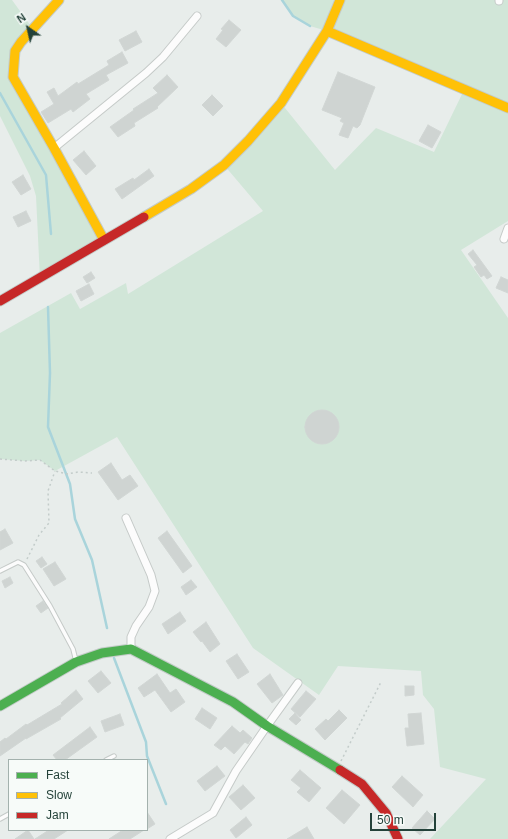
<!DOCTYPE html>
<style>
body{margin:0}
#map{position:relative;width:508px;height:839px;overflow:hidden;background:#e8edeb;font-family:Arial,sans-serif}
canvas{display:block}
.legend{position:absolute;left:8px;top:759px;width:140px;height:72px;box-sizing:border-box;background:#f7fbf9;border:1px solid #a3b1ad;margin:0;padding:5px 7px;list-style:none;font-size:12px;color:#24423a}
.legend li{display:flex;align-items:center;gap:8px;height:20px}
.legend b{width:20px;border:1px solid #a3b1ad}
.north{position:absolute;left:8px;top:8px;width:40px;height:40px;-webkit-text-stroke:3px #f7fbf9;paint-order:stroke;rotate:326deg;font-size:11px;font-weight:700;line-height:16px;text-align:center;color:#24423a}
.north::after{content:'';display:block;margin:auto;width:14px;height:18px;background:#24423a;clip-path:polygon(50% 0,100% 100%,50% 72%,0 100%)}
.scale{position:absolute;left:370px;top:813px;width:66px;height:18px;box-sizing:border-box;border:2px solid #24423a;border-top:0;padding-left:5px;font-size:12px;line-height:14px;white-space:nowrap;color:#24423a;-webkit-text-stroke:3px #f7fbf9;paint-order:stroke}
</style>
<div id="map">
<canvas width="508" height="839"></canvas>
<ul class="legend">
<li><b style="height:5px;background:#4caf50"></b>Fast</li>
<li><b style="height:5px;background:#ffc107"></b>Slow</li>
<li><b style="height:5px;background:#c62828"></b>Jam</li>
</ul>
<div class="north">N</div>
<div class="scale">50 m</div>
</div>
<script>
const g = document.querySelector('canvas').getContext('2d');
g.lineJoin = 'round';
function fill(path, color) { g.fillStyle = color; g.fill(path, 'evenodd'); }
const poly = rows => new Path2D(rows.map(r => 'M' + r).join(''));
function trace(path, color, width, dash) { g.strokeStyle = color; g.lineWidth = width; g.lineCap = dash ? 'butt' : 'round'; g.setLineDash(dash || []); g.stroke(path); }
const green = poly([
 [0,0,12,0,33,29,21,42,13,77,104,240,40,279,36,196,30,176,0,116],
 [282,0,508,0,508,221,461,250,508,318,508,839,430,839,486,779,440,767,434,709,423,695,421,671,338,666,319,695,253,648,117,437,55,471,40,460,25,461,0,459,0,333,71,293,80,309,126,283,128,294,263,211,224,165,281,103,335,170,376,128,434,152,464,90,327,31,310,26,293,16]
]);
const stream = poly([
 [282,0,293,16,310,26],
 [0,93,46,175,51,234],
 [48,307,50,373,48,427,70,484,75,519,92,560,107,628],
 [114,658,146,742,147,756,166,804]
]);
const building = poly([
 [229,20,241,30,226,47,216,39,223,30,221,29,229,20],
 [136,31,142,42,125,51,119,40,136,31],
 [122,52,128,63,106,75,109,80,86,94,90,99,73,112,71,109,48,123,41,112,54,104,47,92,54,88,58,96,77,82,78,84,109,65,107,61,122,52],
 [338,72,375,87,360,125,357,128,353,126,348,138,339,135,344,123,340,121,342,118,322,110,338,72],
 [167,75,178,87,157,107,158,108,134,123,135,126,118,137,110,127,134,110,133,109,158,93,153,88,167,75],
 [212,95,223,106,213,116,202,105,212,95],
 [428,125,441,132,432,148,419,141,428,125],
 [84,151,96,166,86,175,73,160,84,151],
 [149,169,154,176,122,199,115,189,133,178,134,180,149,169],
 [23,175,31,189,21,195,12,182,23,175],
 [26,211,31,221,18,227,13,217,26,211],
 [473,250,492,276,487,279,484,275,481,277,474,267,477,265,468,254,473,250],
 [91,272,95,278,87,283,83,277,91,272],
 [501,277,508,280,508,293,496,288,501,277],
 [89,284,94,294,81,301,76,291,89,284],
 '305 427a17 17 0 1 1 34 0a17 17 0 1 1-34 0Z',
 [111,463,122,480,130,475,138,486,118,500,98,472,111,463],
 [5,529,13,543,0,550,0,532,5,529],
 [167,531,192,566,183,573,158,538,167,531],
 [42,557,47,564,41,568,36,561,42,557],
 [55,562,66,579,54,586,43,569,55,562],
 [10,577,13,583,5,588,2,581,10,577],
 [191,580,197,587,186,595,181,587,191,580],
 [43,601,48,608,41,613,36,606,43,601],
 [180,612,186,621,168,634,162,624,180,612],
 [206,622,220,644,210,652,202,641,201,642,193,632,206,622],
 [237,654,249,672,238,679,226,661,237,654],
 [101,671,111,683,98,693,88,681,101,671],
 [157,674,170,693,176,689,185,702,171,712,155,690,144,697,138,688,157,674],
 [270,674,283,695,272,703,257,684,270,674],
 [405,686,414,686,414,695,405,696,405,686],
 [76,690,83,699,60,718,61,719,26,739,26,738,0,756,0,742,5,738,6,739,26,724,27,725,62,704,61,703,76,690],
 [306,691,316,699,300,717,291,709,306,691],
 [202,708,217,718,210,729,195,719,202,708],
 [339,710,347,718,325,740,315,729,326,719,328,721,339,710],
 [295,713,301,720,296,725,289,719,295,713],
 [421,713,424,744,407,746,405,728,409,728,408,714,421,713],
 [120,714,124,725,105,732,101,721,120,714],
 [232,726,240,733,243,730,252,738,248,744,245,742,234,754,225,746,221,750,214,745,232,726],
 [90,727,97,737,65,760,57,760,53,755,90,727],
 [217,766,225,776,205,791,197,781,217,766],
 [300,770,321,788,309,802,297,792,301,788,291,780,300,770],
 [402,776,423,795,413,807,392,787,402,776],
 [243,785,255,798,241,810,229,797,243,785],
 [342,790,360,805,344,824,326,808,342,790],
 [427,811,435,819,420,835,412,828,427,811],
 [147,812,155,824,147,829,147,812],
 [246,817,252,825,236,838,230,830,246,817],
 [307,827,314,839,287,839,307,827],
 [28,830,34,839,15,839,28,830],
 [49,830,68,830,54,839,35,839,49,830],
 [123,830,144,830,130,839,109,839,123,830]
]);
const path = poly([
 [0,459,25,461,40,460,55,471,67,474,78,472,92,473],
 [27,559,39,535,49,523,48,491,55,471],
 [341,761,381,682]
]);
const lane = poly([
 [0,571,18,562,24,565,50,606,73,649,76,661],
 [106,760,114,756],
 [0,819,9,814]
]);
const street = poly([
 [499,1,499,0],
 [54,148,146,73,163,57,197,16],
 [504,239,508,228],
 [126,518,151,575,155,591,149,607,136,626,131,637,131,649],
 [170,839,213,813,236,771,267,726,298,683]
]);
const fast = poly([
 [0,706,76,662,102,653,131,649,233,702,267,726,340,770]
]);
const slow = poly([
 [59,0,21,42,15,51,13,77,54,148,104,240],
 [327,31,508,108],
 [144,217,191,189,224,165,248,141,281,103,327,31,340,0]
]);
const jam = poly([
 [0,301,144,217],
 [340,770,362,784,386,813,398,839]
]);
fill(green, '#d1e6d8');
trace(stream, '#a9d4db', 2.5);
fill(building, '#cfd4d2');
trace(building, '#d1d6d4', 1);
trace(lane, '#c5cac8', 5.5);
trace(street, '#c5cac8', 9);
trace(fast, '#c3cbc8', 11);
trace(slow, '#c3cbc8', 11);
trace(jam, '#c3cbc8', 11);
trace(path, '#c3ccca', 1.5, [2, 3]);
trace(lane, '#fcfcfc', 3.5);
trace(street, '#fcfcfc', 7);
trace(fast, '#4caf50', 9);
trace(slow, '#ffc107', 9);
trace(jam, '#c62828', 9);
</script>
